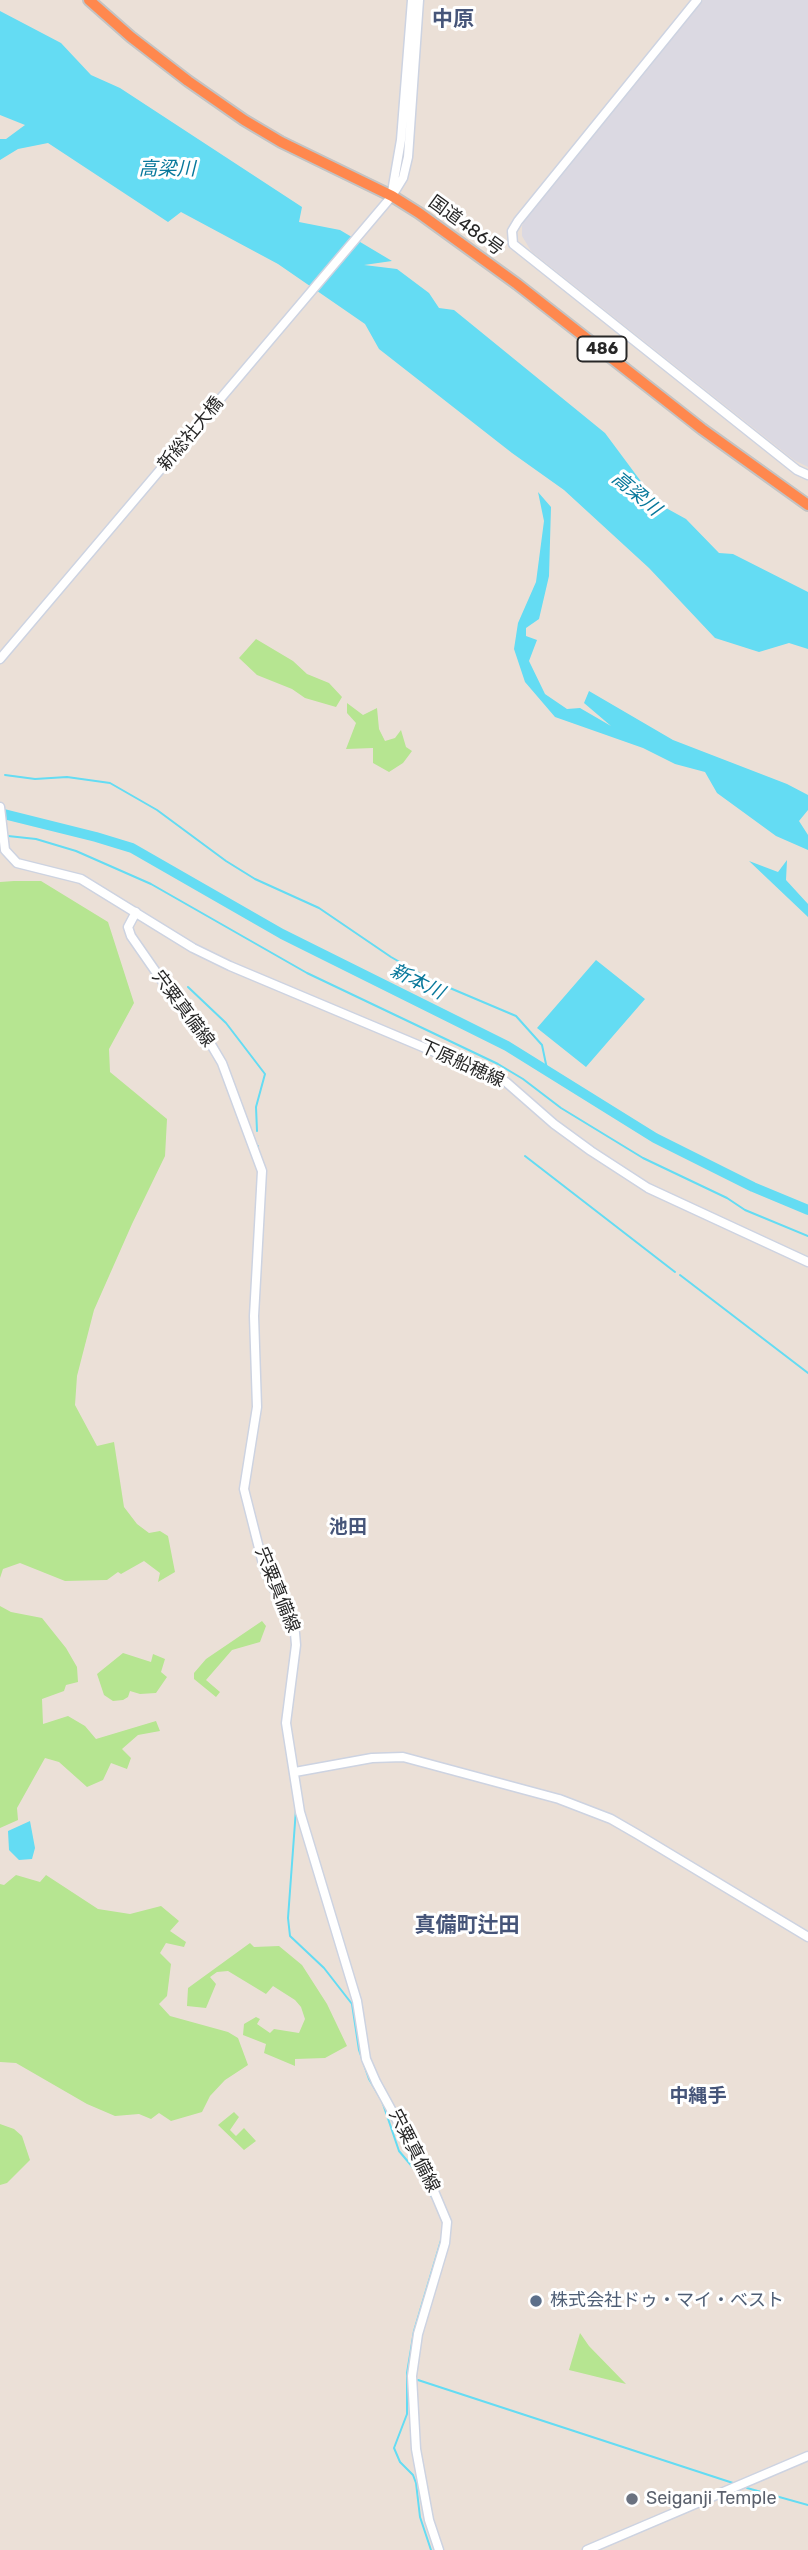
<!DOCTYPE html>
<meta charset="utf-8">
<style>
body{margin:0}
canvas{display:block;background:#ebe0d7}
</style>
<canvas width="808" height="2550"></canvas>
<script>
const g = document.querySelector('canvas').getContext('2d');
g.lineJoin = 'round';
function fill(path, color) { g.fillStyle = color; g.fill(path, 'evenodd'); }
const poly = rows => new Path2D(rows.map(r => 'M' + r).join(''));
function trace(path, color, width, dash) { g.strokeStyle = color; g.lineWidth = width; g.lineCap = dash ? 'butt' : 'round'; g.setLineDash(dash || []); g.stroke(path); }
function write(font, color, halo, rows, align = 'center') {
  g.font = font + ' Rubik,"Noto Sans JP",sans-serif'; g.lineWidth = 6; g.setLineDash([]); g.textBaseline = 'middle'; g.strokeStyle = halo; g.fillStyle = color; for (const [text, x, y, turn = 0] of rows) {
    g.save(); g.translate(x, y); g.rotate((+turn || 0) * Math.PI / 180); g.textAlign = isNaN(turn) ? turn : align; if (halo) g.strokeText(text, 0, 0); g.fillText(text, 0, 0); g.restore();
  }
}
const industrial = poly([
 [703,0,808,0,808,467,794,460,531,251,522,236,522,226,528,213]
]);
const green = poly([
 [256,639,293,661,307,674,329,683,342,697,336,707,305,698,292,689,257,675,239,658],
 [347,703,363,715,377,708,379,729,385,741,395,738,401,730,406,747,412,751,403,763,389,772,373,763,373,748,346,749,356,723,347,713],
 [14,881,41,881,108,922,134,1003,109,1049,110,1072,167,1119,165,1156,132,1224,94,1310,77,1376,75,1405,97,1446,114,1442,124,1507,137,1524,149,1533,160,1531,168,1536,175,1572,158,1582,160,1573,144,1561,121,1574,118,1572,107,1580,65,1581,20,1563,3,1569,0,1578,0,882],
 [0,1606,11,1612,42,1618,66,1648,77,1667,78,1682,66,1685,64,1691,42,1699,43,1724,68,1716,85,1726,96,1739,156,1721,160,1731,138,1735,122,1749,131,1758,127,1769,111,1763,103,1780,87,1787,59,1762,45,1758,17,1808,18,1820,0,1828],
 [262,1621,266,1626,260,1642,232,1650,206,1680,220,1692,216,1697,194,1679,194,1673,206,1659],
 [123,1653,151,1662,153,1654,165,1659,161,1672,167,1677,156,1693,140,1694,130,1691,128,1697,123,1700,113,1701,104,1695,97,1674],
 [16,1875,40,1882,46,1875,98,1909,130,1914,161,1906,179,1921,170,1931,186,1942,184,1947,166,1943,160,1953,171,1964,167,1996,159,2004,170,2016,228,2032,238,2038,248,2065,225,2080,210,2096,202,2112,171,2121,159,2113,151,2119,139,2114,115,2116,87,2104,16,2063,0,2062,0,1884,4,1885],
 [250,1943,254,1947,279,1946,302,1965,327,2004,347,2046,325,2058,295,2059,295,2066,264,2053,266,2044,243,2035,244,2024,256,2017,260,2019,257,2024,270,2033,274,2029,299,2033,305,2019,301,2007,295,2000,273,1986,266,1994,228,1971,217,1972,210,1977,216,1984,206,2008,187,2006,188,1988],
 [234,2112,239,2117,230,2130,236,2136,244,2128,256,2141,244,2150,218,2125],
 [0,2124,14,2129,22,2136,30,2160,7,2183,0,2185],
 [580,2333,589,2346,626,2384,569,2370]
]);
const water = poly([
 [0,11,61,43,91,75,120,88,302,207,299,222,340,230,392,261,364,265,397,269,429,293,439,308,454,310,605,433,657,503,686,519,719,553,733,554,808,592,808,649,789,643,759,652,715,638,649,568,564,490,512,453,379,349,365,324,278,264,181,212,168,222,48,143,18,149,0,160,0,139,6,139,25,125,0,115],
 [538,492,551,507,549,576,539,619,526,628,526,636,537,640,529,661,545,694,567,709,580,708,611,726,584,703,589,691,673,740,787,784,808,795,808,810,799,821,808,835,808,850,776,836,717,793,705,772,675,764,643,748,555,717,525,682,514,649,518,623,536,582,544,521],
 [787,860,786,880,808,904,808,917,749,861,778,872],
 [596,960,645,999,586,1067,537,1028],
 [30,1821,35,1848,32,1859,19,1860,9,1850,8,1831]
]);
const stream = poly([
 [5,775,35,779,67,777,110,783,157,810,226,861,255,879,319,908,391,957,431,980,516,1016,542,1045,547,1069],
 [8,836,36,839,76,851,151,884,307,973,498,1064,523,1079,561,1108,643,1158,727,1198,745,1210,808,1236],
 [188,987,226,1023,265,1074,256,1107,257,1131],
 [258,1146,258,1147],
 [525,1156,675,1272],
 [680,1275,808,1373],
 [251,1532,262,1574,277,1604],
 [296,1809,288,1918,290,1936,324,1968,352,2004,359,2050,369,2079,382,2101,399,2151,415,2170,433,2199],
 [418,2380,733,2483],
 [747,2488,808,2505],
 [431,2550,420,2517,416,2483,413,2475,400,2462,394,2448,407,2414,407,2373,414,2331,442,2237]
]);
const river = poly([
 [0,813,96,837,132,848,282,934,507,1046,655,1138,753,1187,808,1210]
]);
const secondary = poly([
 [697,0,518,221,512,231,513,244,797,470,808,475],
 [392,192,401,140,412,0],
 [0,659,392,196,403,178,408,157,419,0],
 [0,807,5,850,17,863,81,879,193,948,230,966,506,1082,554,1124,591,1151,648,1188,808,1262],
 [136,912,128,927,131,936,174,998,209,1041,222,1063,262,1171,254,1316,257,1407,244,1489,264,1568,295,1633,296,1645,286,1723,300,1812,357,2001,366,2059,376,2082,428,2177,447,2222,445,2243,418,2334,412,2376,416,2449,429,2520,439,2550],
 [295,1772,372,1758,403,1757,559,1799,611,1819,637,1834,808,1937],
 [587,2550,808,2456]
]);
const highway = poly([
 [89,0,131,37,188,81,244,120,281,142,392,196,419,213,517,284,702,429,808,505]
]);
const markers = [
 [536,2301,7,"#5c6f8a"],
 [632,2499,7,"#6b7280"]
];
const shields = [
 [602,349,49]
];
const shieldNames = [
 ["486",602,349]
];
const streetNames = [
 ["国道486号",466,226,36],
 ["新総社大橋",191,434,-50],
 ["宍粟真備線",183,1009,53],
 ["下原船穂線",462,1064,24],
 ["宍粟真備線",277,1590,68],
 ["宍粟真備線",414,2151,63]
];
const serviceNames = [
 ["株式会社ドゥ・マイ・ベスト",550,2301]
];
const worshipNames = [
 ["Seiganji Temple",646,2499]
];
const waterNames = [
 ["高梁川",167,170],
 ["高梁川",636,494,40],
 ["新本川",417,982,26]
];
const neighbourhoodNames = [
 ["池田",348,1528],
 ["中縄手",698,2097]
];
const quarterNames = [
 ["中原",453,20],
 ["真備町辻田",467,1926]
];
fill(industrial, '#dbd9e2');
fill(green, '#b6e591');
fill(water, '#64dcf3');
trace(stream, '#64dcf3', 2);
trace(river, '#64dcf3', 10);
trace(secondary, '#cdd3e1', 11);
trace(highway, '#c3c3c3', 14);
trace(secondary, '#fff', 8);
trace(highway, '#ff884e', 10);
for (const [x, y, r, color] of markers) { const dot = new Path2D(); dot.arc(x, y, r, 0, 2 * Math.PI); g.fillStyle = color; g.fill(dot); trace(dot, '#fff', 2.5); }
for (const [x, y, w] of shields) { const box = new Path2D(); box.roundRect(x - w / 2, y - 12.5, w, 25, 5); g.fillStyle = '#fff'; g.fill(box); trace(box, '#272727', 2); }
write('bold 16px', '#272727', null, shieldNames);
write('18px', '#272727', '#fff', streetNames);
write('18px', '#4e5e75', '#fff', serviceNames, 'left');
write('18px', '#5b616d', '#fff', worshipNames, 'left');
write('italic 19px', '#08789b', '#fff', waterNames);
write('bold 19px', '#465579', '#fff', neighbourhoodNames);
write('bold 21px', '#465579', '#fff', quarterNames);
</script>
